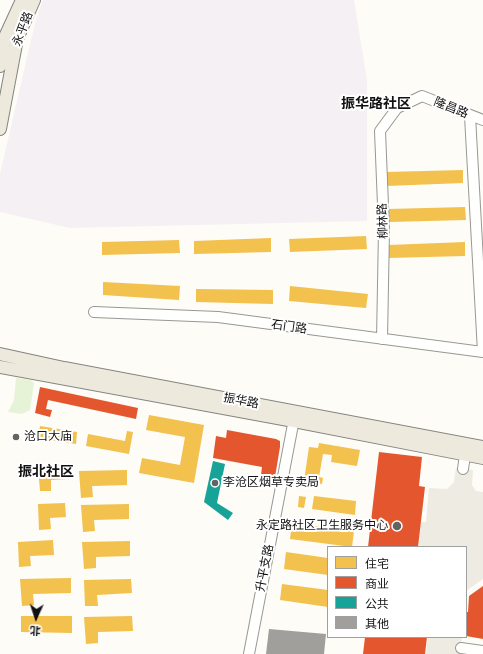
<!DOCTYPE html>
<meta charset="utf-8">
<style>
body{margin:0}
#map{position:relative;width:483px;height:654px;overflow:hidden;background:#fdfcf7;font-family:"Zilla Slab","Noto Sans SC",serif}
canvas{display:block}
.legend{position:absolute;left:327px;top:546px;width:140px;height:92px;box-sizing:border-box;background:#fff;border:1px solid #a0a0a0;margin:0;padding:5px 7px;list-style:none;font-size:12px;color:#111}
.legend li{display:flex;align-items:center;gap:8px;height:20px}
.legend b{width:20px;border:1px solid #a0a0a0}
.north{position:absolute;left:16px;top:598px;width:40px;height:40px;-webkit-text-stroke:3px #fff;paint-order:stroke;rotate:183deg;font-size:11px;font-weight:700;line-height:16px;text-align:center;color:#111}
.north::after{content:'';display:block;margin:auto;width:14px;height:18px;background:#111;clip-path:polygon(50% 0,100% 100%,50% 72%,0 100%)}
</style>
<div id="map">
<canvas width="483" height="654"></canvas>
<ul class="legend">
<li><b style="height:11px;background:#f2c14e"></b>住宅</li>
<li><b style="height:11px;background:#e4572e"></b>商业</li>
<li><b style="height:11px;background:#17a398"></b>公共</li>
<li><b style="height:11px;background:#a19f9c"></b>其他</li>
</ul>
<div class="north">北</div>
</div>
<script>
const g = document.querySelector('canvas').getContext('2d');
g.lineJoin = 'round';
function fill(path, color) { g.fillStyle = color; g.fill(path, 'evenodd'); }
const poly = rows => new Path2D(rows.map(r => 'M' + r).join(''));
function trace(path, color, width, dash) { g.strokeStyle = color; g.lineWidth = width; g.lineCap = dash ? 'butt' : 'round'; g.setLineDash(dash || []); g.stroke(path); }
function write(font, color, halo, rows, align = 'center') {
  g.font = font + ' "Zilla Slab","Noto Sans SC",serif'; g.lineWidth = 4; g.setLineDash([]); g.textBaseline = 'middle'; g.strokeStyle = halo; g.fillStyle = color; for (const [text, x, y, turn = 0] of rows) {
    g.save(); g.translate(x, y); g.rotate((+turn || 0) * Math.PI / 180); g.textAlign = isNaN(turn) ? turn : align; if (halo) g.strokeText(text, 0, 0); g.fillText(text, 0, 0); g.restore();
  }
}
const industrial = poly([
 [43,0,354,0,367,80,367,221,70,228,0,212,0,174,36,19]
]);
const green = poly([
 [16,378,31,380,34,383,30,410,22,414,8,412,14,400]
]);
const plaza = poly([
 [456,468,473,470,472,485,476,491,483,492,483,579,466,591,466,547,419,547,421,522,426,522,429,488,447,489,454,482],
 [428,637,462,637,460,654,426,654]
]);
const homes = poly([
 [463,170,463,183,386,186,386,172],
 [465,207,466,220,389,222,388,209],
 [366,236,367,249,290,252,289,239],
 [271,238,271,252,194,254,194,241],
 [179,240,180,253,102,255,102,242],
 [465,242,465,256,388,258,388,245],
 [103,282,180,286,179,300,103,295],
 [290,286,368,294,366,308,289,301],
 [196,289,273,290,273,304,196,302],
 [149,415,204,425,194,483,139,473,142,458,180,465,185,437,146,430],
 [40,426,77,432,76,444,38,438],
 [127,431,133,432,129,454,86,446,88,434,125,441],
 [319,443,360,450,357,466,331,462,332,455,323,454,319,477,323,478,322,484,304,481,309,447,318,448],
 [66,464,67,479,51,480,51,491,40,491,38,466],
 [127,470,127,485,92,486,93,497,81,498,79,471],
 [299,496,306,497,304,508,298,507],
 [314,496,356,501,355,515,312,509],
 [65,503,66,517,50,518,51,529,39,530,38,504],
 [129,504,129,519,94,520,95,531,83,532,81,505],
 [292,523,354,531,352,547,290,539],
 [53,540,54,555,30,556,31,566,19,567,18,542],
 [130,541,130,556,96,557,96,568,84,569,82,542],
 [286,552,328,558,328,575,284,569],
 [71,578,71,593,33,594,34,605,22,606,20,579],
 [131,579,132,593,97,595,98,606,85,606,84,580],
 [282,584,328,590,328,607,280,600],
 [21,616,72,616,72,633,21,632],
 [132,616,133,631,98,632,98,643,86,644,84,617],
 [367,644,416,651,416,654,366,654]
]);
const shops = poly([
 [40,387,138,408,136,419,48,400,46,409,52,410,50,417,35,413],
 [227,430,276,439,280,441,280,447,275,477,261,475,262,467,213,458,216,436,226,438],
 [379,452,422,457,419,486,425,487,418,547,368,547],
 [483,586,483,639,466,636,466,612,468,612,469,596],
 [365,637,427,637,425,654,363,654]
]);
const public = poly([
 [213,461,225,464,217,503,233,513,228,520,204,502]
]);
const building = poly([
 [269,629,326,634,324,654,266,654]
]);
const minor = poly([
 [470,116,483,352],
 [94,312,218,317,483,352],
 [382,339,384,230,380,131,397,108,422,96,483,120],
 [463,469,465,455],
 [461,648,483,651],
 [249,654,295,414]
]);
const major = poly([
 [0,66,5,37,22,0],
 [0,129,17,39,34,0],
 [0,354,64,368,483,447],
 [0,367,294,421,483,458]
]);
const markers = [
 [16,437,4,"#646362"],
 [215,483,4,"#646362"],
 [397,526,5,"#646362"]
];
const streetNames = [
 ["永平路",23,29,-69],
 ["隆昌路",451,108,22],
 ["柳林路",383,221,-92],
 ["石门路",289,327,8],
 ["振华路",241,401,11],
 ["升平支路",265,568,-79]
];
const poiNames = [
 ["沧口大庙",24,437],
 ["李沧区烟草专卖局",223,483],
 ["永定路社区卫生服务中心",388,526,"right"]
];
const quarterNames = [
 ["振华路社区",376,104],
 ["振北社区",46,472]
];
fill(industrial, '#f5f0f3');
fill(green, '#e7f3d7');
fill(plaza, '#edebe2');
fill(homes, '#f2c14e');
fill(shops, '#e4572e');
fill(public, '#17a398');
fill(building, '#a19f9c');
trace(minor, '#979795', 12);
trace(major, '#858482', 14);
trace(minor, '#fffffe', 10);
trace(major, '#ede9dc', 12);
for (const [x, y, r, color] of markers) { const dot = new Path2D(); dot.arc(x, y, r, 0, 2 * Math.PI); g.fillStyle = color; g.fill(dot); trace(dot, '#fff', 1.5); }
write('12px', '#111', '#fff', streetNames);
write('12px', '#111', '#fff', poiNames, 'left');
write('bold 14px', '#111', '#fff', quarterNames);
</script>
